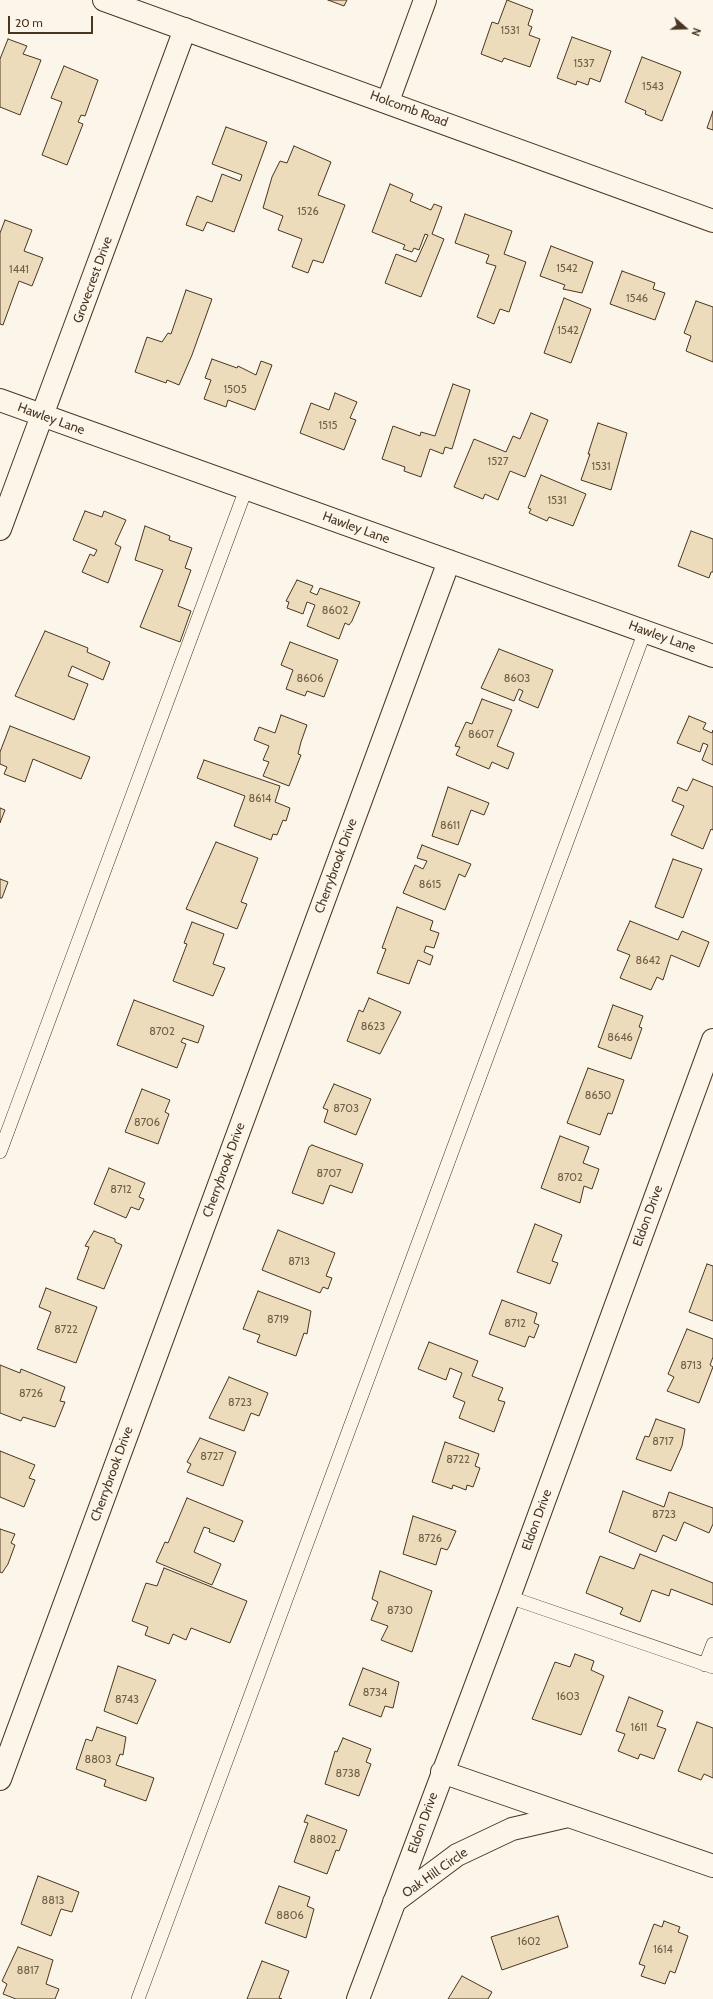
<!DOCTYPE html>
<style>
body{margin:0}
#map{position:relative;width:713px;height:1999px;overflow:hidden;background:#fbf6e9;font-family:Cabin,sans-serif}
canvas{display:block}
.north{position:absolute;left:665px;top:8px;width:40px;height:40px;-webkit-text-stroke:3px #fbf6e9;paint-order:stroke;rotate:110deg;font-size:11px;font-weight:700;line-height:16px;text-align:center;color:#4a3520}
.north::after{content:'';display:block;margin:auto;width:14px;height:18px;background:#4a3520;clip-path:polygon(50% 0,100% 100%,50% 72%,0 100%)}
.scale{position:absolute;left:8px;top:16px;width:85px;height:18px;box-sizing:border-box;border:2px solid #4a3520;border-top:0;padding-left:5px;font-size:12px;line-height:14px;white-space:nowrap;color:#4a3520;-webkit-text-stroke:3px #fbf6e9;paint-order:stroke}
</style>
<div id="map">
<canvas width="713" height="1999"></canvas>
<div class="north">N</div>
<div class="scale">20 m</div>
</div>
<script>
const g = document.querySelector('canvas').getContext('2d');
g.lineJoin = 'round';
function fill(path, color) { g.fillStyle = color; g.fill(path, 'evenodd'); }
const poly = rows => new Path2D(rows.map(r => 'M' + r).join(''));
function trace(path, color, width, dash) { g.strokeStyle = color; g.lineWidth = width; g.lineCap = dash ? 'butt' : 'round'; g.setLineDash(dash || []); g.stroke(path); }
function write(font, color, halo, rows, align = 'center') {
  g.font = font + ' Cabin,sans-serif'; g.lineWidth = 3; g.setLineDash([]); g.textBaseline = 'middle'; g.strokeStyle = halo; g.fillStyle = color; for (const [text, x, y, turn = 0] of rows) {
    g.save(); g.translate(x, y); g.rotate((+turn || 0) * Math.PI / 180); g.textAlign = isNaN(turn) ? turn : align; if (halo) g.strokeText(text, 0, 0); g.fillText(text, 0, 0); g.restore();
  }
}
const building = poly([
 [328,0,347,0,344,6,328,0],
 [507,0,533,10,528,25,532,27,529,35,540,39,530,67,504,58,502,62,481,54,492,22,498,24,507,0],
 [572,37,611,51,600,82,590,78,588,85,577,81,576,85,557,78,572,37],
 [8,39,27,46,23,54,41,60,20,115,0,107,0,59,8,39],
 [642,57,681,72,662,121,645,114,646,111,625,102,642,57],
 [64,66,98,80,85,116,81,115,78,122,83,124,67,165,42,155,62,102,51,98,64,66],
 [713,111,713,130,707,128,713,111],
 [226,127,267,142,234,232,207,222,203,231,186,225,197,196,212,202,222,174,240,181,242,175,212,164,226,127],
 [294,146,331,162,318,195,345,205,323,263,313,260,308,273,292,267,302,239,278,230,283,216,263,208,272,177,280,161,287,163,294,146],
 [390,184,413,194,410,201,431,210,434,204,442,207,432,234,444,239,421,297,385,283,396,254,416,262,428,235,425,234,419,250,414,248,412,252,403,249,405,245,372,232,390,184],
 [465,214,512,231,504,254,526,262,509,312,500,309,494,324,477,317,496,266,486,263,489,255,455,243,465,214],
 [5,220,32,230,24,251,43,258,32,286,19,281,3,325,0,324,0,233,5,220],
 [551,246,593,262,582,293,563,289,565,285,540,276,551,246],
 [622,271,655,283,653,289,665,293,655,320,610,304,622,271],
 [186,290,212,299,192,355,179,385,167,380,166,383,135,372,147,337,162,342,168,333,171,334,186,290],
 [564,298,591,309,571,363,544,353,564,298],
 [696,301,713,307,713,362,686,351,691,336,684,333,696,301],
 [212,359,237,368,238,366,256,375,261,361,272,365,255,410,228,400,226,407,204,399,211,380,205,378,212,359],
 [453,384,470,390,452,449,445,447,443,454,430,449,421,477,404,471,405,467,382,459,393,426,420,436,421,432,435,436,453,384],
 [335,393,357,402,350,418,356,420,344,450,300,433,311,403,329,410,335,393],
 [531,413,548,420,525,477,510,471,498,500,485,494,483,499,454,487,474,439,506,452,513,436,520,439,531,413],
 [598,423,627,433,611,490,581,480,590,454,588,454,598,423],
 [541,475,586,494,573,526,549,517,547,521,529,513,531,509,528,508,541,475],
 [85,511,102,517,104,511,126,520,115,544,121,547,108,583,82,572,90,554,94,556,97,550,73,540,85,511],
 [145,526,170,536,169,540,192,548,185,568,191,570,178,606,191,611,180,642,140,627,163,570,135,560,145,526],
 [691,531,713,539,713,572,711,572,709,578,678,566,691,531],
 [297,580,313,586,310,592,317,595,320,588,360,602,352,621,349,625,345,623,339,639,307,626,315,605,307,602,303,614,287,608,289,602,286,601,297,580],
 [45,631,88,648,87,652,110,662,103,680,72,666,68,676,88,684,74,720,15,696,45,631],
 [290,642,338,660,324,697,307,691,305,696,286,689,293,670,281,665,290,642],
 [499,649,553,670,538,708,519,700,523,691,519,689,514,701,481,688,499,649],
 [482,699,512,710,497,746,514,753,508,769,492,762,489,769,456,755,460,747,455,746,466,722,472,724,482,699],
 [281,715,307,725,301,742,298,754,301,755,289,786,263,776,269,762,263,760,269,746,254,740,259,727,275,733,281,715],
 [689,716,706,723,703,729,712,733,713,730,713,765,702,760,708,745,703,743,700,752,677,743,689,716],
 [10,726,90,757,81,779,33,759,25,782,4,774,7,767,0,764,0,752,10,726],
 [204,760,280,786,275,802,290,808,286,821,283,820,277,835,273,834,271,840,234,826,245,796,197,778,204,760],
 [693,779,713,787,713,830,711,829,703,849,671,835,684,806,672,801,678,787,687,791,693,779],
 [448,787,489,803,484,815,471,810,458,845,432,836,448,787],
 [0,808,5,810,0,823,0,808],
 [216,842,258,858,241,902,247,904,237,929,186,909,216,842],
 [422,845,471,864,465,877,459,874,445,910,403,893,415,865,423,869,427,861,417,858,422,845],
 [673,859,702,869,683,918,655,907,673,859],
 [0,879,8,882,2,898,0,898,0,879],
 [397,907,433,921,430,930,439,933,434,948,426,946,424,952,433,956,430,965,418,960,409,984,377,973,386,949,382,948,397,907],
 [630,921,678,940,682,931,709,942,699,967,671,955,663,980,657,977,651,990,620,978,630,955,617,950,630,921],
 [192,922,224,934,213,964,225,968,213,996,173,981,187,944,184,943,192,922],
 [369,998,401,1012,380,1054,347,1041,359,1010,363,1012,369,998],
 [134,1000,204,1026,198,1043,183,1038,181,1042,186,1044,177,1068,117,1045,134,1000],
 [613,1005,643,1016,639,1027,642,1028,631,1059,598,1047,613,1005],
 [588,1068,624,1080,612,1114,608,1113,600,1135,567,1123,588,1068],
 [334,1084,371,1099,356,1135,324,1122,328,1110,323,1108,334,1084],
 [142,1089,170,1100,165,1112,169,1114,158,1144,125,1132,142,1089],
 [560,1136,589,1147,583,1163,599,1169,592,1189,584,1186,580,1203,541,1188,560,1136],
 [312,1145,363,1164,352,1193,330,1185,323,1204,292,1193,309,1147,312,1145],
 [109,1168,145,1183,139,1197,144,1199,139,1210,131,1207,126,1218,94,1204,109,1168],
 [535,1224,562,1235,552,1261,558,1263,550,1284,517,1272,535,1224],
 [278,1230,335,1253,326,1276,332,1278,328,1289,323,1287,320,1293,262,1270,278,1230],
 [94,1231,115,1239,115,1242,122,1245,104,1289,77,1279,89,1247,85,1246,94,1231],
 [707,1264,713,1266,713,1321,689,1312,707,1264],
 [46,1288,97,1307,76,1363,37,1349,51,1312,39,1307,46,1288],
 [258,1291,311,1311,307,1334,304,1333,296,1356,257,1342,260,1335,243,1329,258,1291],
 [502,1300,537,1313,534,1323,539,1325,534,1338,529,1336,525,1347,489,1334,502,1300],
 [687,1329,713,1339,713,1357,710,1365,713,1367,699,1403,667,1391,674,1377,668,1374,687,1329],
 [429,1342,478,1361,472,1376,503,1388,498,1400,505,1402,494,1432,459,1418,465,1402,453,1397,462,1373,450,1368,446,1380,418,1369,429,1342],
 [0,1365,20,1373,21,1369,65,1387,60,1401,65,1402,55,1427,23,1417,21,1421,0,1413,0,1365],
 [229,1377,268,1393,259,1416,251,1413,244,1431,209,1418,229,1377],
 [656,1419,685,1429,682,1446,671,1471,636,1459,645,1436,649,1437,656,1419],
 [200,1438,236,1452,223,1486,187,1472,191,1464,187,1462,200,1438],
 [445,1442,479,1454,475,1466,480,1468,473,1487,467,1485,466,1490,453,1485,452,1489,432,1482,445,1442],
 [0,1451,35,1465,29,1478,35,1480,24,1507,0,1497,0,1451],
 [623,1491,664,1507,669,1492,713,1508,713,1524,709,1533,684,1522,676,1541,663,1535,656,1552,609,1532,623,1491],
 [187,1498,243,1521,234,1542,209,1532,210,1529,204,1527,194,1552,221,1564,212,1585,156,1562,165,1542,168,1543,187,1498],
 [413,1516,456,1531,449,1547,447,1550,441,1548,436,1565,403,1554,413,1516],
 [0,1529,15,1534,11,1543,15,1545,8,1564,2,1573,0,1572,0,1529],
 [640,1554,713,1583,713,1605,671,1589,669,1596,652,1590,640,1622,620,1614,623,1608,586,1593,600,1556,634,1569,640,1554],
 [164,1568,247,1601,230,1643,191,1628,186,1640,173,1634,169,1644,145,1635,148,1627,132,1621,146,1583,157,1586,164,1568],
 [380,1571,432,1591,412,1652,381,1640,388,1626,371,1620,378,1602,372,1599,380,1571],
 [575,1654,594,1661,591,1670,604,1676,581,1735,532,1719,555,1662,570,1667,575,1654],
 [118,1666,156,1680,137,1724,104,1711,118,1666],
 [363,1668,399,1682,393,1708,385,1706,381,1717,349,1705,363,1668],
 [629,1697,663,1711,657,1726,666,1729,654,1759,640,1754,638,1759,618,1751,625,1734,616,1731,629,1697],
 [697,1722,713,1728,713,1778,704,1774,701,1780,678,1771,697,1722],
 [97,1727,126,1737,123,1755,120,1754,116,1765,154,1778,146,1801,104,1786,106,1780,76,1769,86,1739,92,1741,97,1727],
 [343,1738,371,1749,366,1762,371,1764,359,1796,325,1784,335,1751,337,1752,343,1738],
 [307,1815,347,1830,339,1851,336,1850,327,1874,294,1862,308,1823,304,1822,307,1815],
 [38,1876,79,1892,72,1912,61,1909,51,1936,21,1924,38,1876],
 [279,1886,310,1897,307,1906,314,1909,306,1938,265,1923,279,1886],
 [558,1916,568,1947,502,1970,491,1937,558,1916],
 [664,1921,680,1927,678,1932,688,1936,675,1973,670,1971,665,1984,641,1976,645,1966,639,1964,654,1924,662,1927,664,1921],
 [18,1947,53,1960,46,1984,59,1989,55,1999,16,1999,3,1994,7,1984,2,1981,18,1947],
 [262,1961,289,1971,279,1998,282,1999,247,1999,262,1961],
 [462,1976,492,1992,488,1999,448,1999,462,1976]
]);
const lane = poly([
 [0,1152,246,489],
 [509,1597,713,1667],
 [705,1665,713,1644],
 [138,1999,645,631]
]);
const street = poly([
 [388,101,425,0],
 [0,400,713,656],
 [0,529,185,29],
 [442,1772,713,1866],
 [0,1779,449,561],
 [394,1902,457,1855,512,1829,568,1816],
 [358,1999,509,1597,713,1040]
]);
const secondary = poly([
 [104,0,713,221]
]);
const numberNames = [
 ["1531",510,31],
 ["1537",584,64],
 ["1543",653,87],
 ["1526",308,212],
 ["1542",567,269],
 ["1441",19,270],
 ["1546",637,299],
 ["1542",568,331],
 ["1505",235,390],
 ["1515",328,426],
 ["1527",498,462],
 ["1531",601,467],
 ["1531",557,501],
 ["8602",335,611],
 ["8606",310,679],
 ["8603",517,679],
 ["8607",481,735],
 ["8614",260,799],
 ["8611",450,826],
 ["8615",430,885],
 ["8642",648,961],
 ["8623",373,1027],
 ["8702",162,1032],
 ["8646",620,1038],
 ["8650",598,1096],
 ["8703",346,1109],
 ["8706",147,1123],
 ["8707",329,1174],
 ["8702",570,1178],
 ["8712",121,1190],
 ["8713",299,1262],
 ["8719",278,1320],
 ["8712",515,1324],
 ["8722",66,1330],
 ["8713",691,1366],
 ["8726",31,1394],
 ["8723",240,1403],
 ["8717",663,1442],
 ["8727",212,1457],
 ["8722",458,1460],
 ["8723",664,1515],
 ["8726",430,1539],
 ["8730",400,1611],
 ["8734",375,1693],
 ["1603",568,1697],
 ["8743",127,1700],
 ["1611",639,1728],
 ["8803",98,1760],
 ["8738",348,1774],
 ["8802",323,1840],
 ["8813",53,1901],
 ["8806",290,1916],
 ["1602",529,1942],
 ["1614",663,1950],
 ["8817",28,1971]
];
const streetNames = [
 ["Holcomb Road",409,109,20],
 ["Grovecrest Drive",93,280,-70],
 ["Hawley Lane",51,419,20],
 ["Hawley Lane",356,528,20],
 ["Hawley Lane",662,637,20],
 ["Cherrybrook Drive",336,866,-70],
 ["Cherrybrook Drive",224,1170,-70],
 ["Eldon Drive",648,1216,-70],
 ["Cherrybrook Drive",112,1474,-70],
 ["Eldon Drive",537,1520,-70],
 ["Eldon Drive",423,1823,-70],
 ["Oak Hill Circle",435,1873,-35]
];
fill(building, '#ecdcbc');
trace(building, '#4a3520', 1);
trace(lane, '#4a3520', 14);
trace(street, '#4a3520', 24);
trace(secondary, '#4a3520', 24);
trace(lane, '#fbf6e9', 13);
trace(street, '#fbf6e9', 22);
trace(secondary, '#fbf6e9', 22);
write('11px', '#725f47', null, numberNames);
write('13px', '#4a3520', '#fbf6e9', streetNames);
</script>
